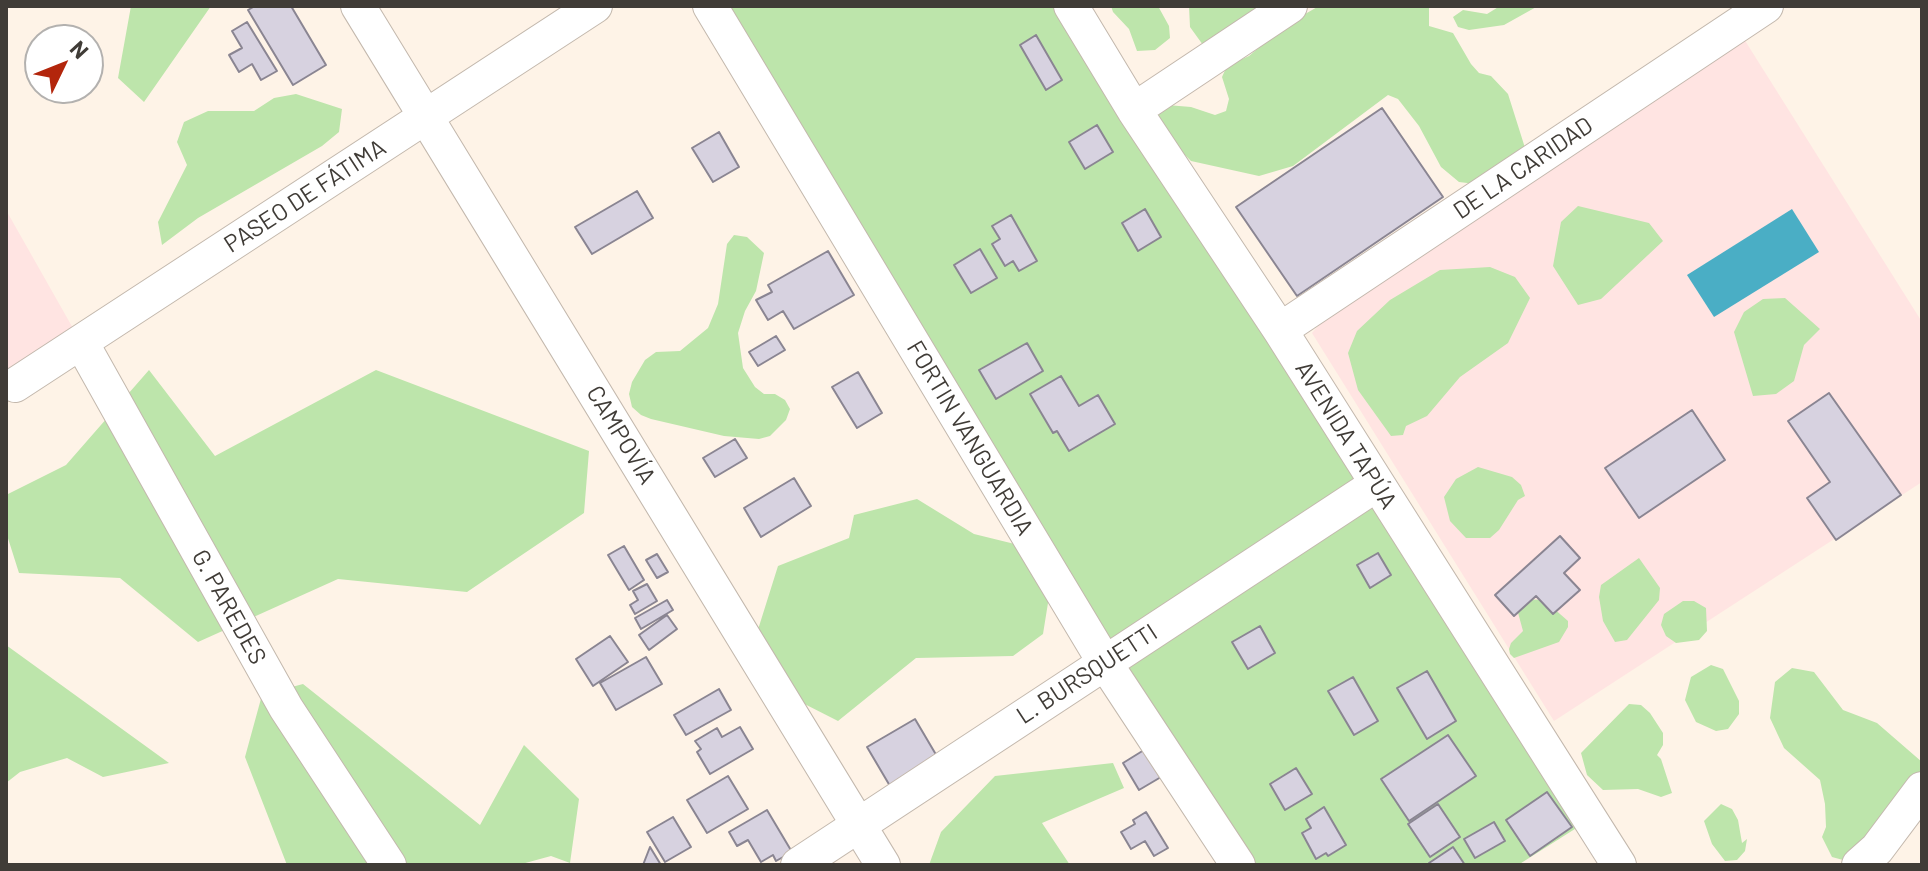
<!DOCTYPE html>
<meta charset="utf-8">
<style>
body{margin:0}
#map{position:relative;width:1928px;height:871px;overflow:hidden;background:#fef3e7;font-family:Barlow,sans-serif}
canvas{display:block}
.frame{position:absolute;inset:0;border:8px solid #403c37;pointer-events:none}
.north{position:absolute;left:24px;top:24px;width:80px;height:80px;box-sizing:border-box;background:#fff;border:2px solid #b3b1af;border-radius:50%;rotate:47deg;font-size:22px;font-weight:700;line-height:32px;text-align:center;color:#403c37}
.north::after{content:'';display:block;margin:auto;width:28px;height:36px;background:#b3260c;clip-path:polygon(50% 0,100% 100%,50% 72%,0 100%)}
</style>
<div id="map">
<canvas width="1928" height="871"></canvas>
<div class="frame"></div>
<div class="north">N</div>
</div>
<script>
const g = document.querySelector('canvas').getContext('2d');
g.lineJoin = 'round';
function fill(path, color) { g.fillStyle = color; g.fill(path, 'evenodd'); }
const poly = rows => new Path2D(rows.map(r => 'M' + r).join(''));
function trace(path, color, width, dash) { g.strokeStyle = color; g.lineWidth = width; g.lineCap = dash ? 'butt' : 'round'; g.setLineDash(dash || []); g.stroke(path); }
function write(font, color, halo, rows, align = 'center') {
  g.font = font + ' Barlow,sans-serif'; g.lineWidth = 6; g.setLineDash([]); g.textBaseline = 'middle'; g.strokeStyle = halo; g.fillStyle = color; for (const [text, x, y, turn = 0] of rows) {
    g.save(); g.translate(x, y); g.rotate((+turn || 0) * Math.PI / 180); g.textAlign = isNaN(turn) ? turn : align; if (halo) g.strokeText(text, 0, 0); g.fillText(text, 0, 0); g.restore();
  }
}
const industrial = poly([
 [1744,39,1922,322,1922,482,1554,721,1312,333,1324,319],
 [6,210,74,330,6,379]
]);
const green = poly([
 [131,6,211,6,144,102,118,78],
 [710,6,1074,6,1372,496,1578,827,1518,865,1238,865,1052,578,1043,634,1013,656,916,658,838,721,775,689,750,655,778,566,849,538,854,515,917,499,974,534,1035,549],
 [1111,6,1158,6,1169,26,1170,38,1155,50,1137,51,1129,29,1113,12],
 [1189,6,1267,6,1203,45,1190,27],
 [1319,6,1429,6,1429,26,1453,33,1471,64,1479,73,1491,76,1508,94,1526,151,1484,185,1459,182,1441,167,1419,126,1398,99,1388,95,1293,166,1259,176,1191,161,1174,144,1160,124,1158,112,1167,105,1191,107,1215,115,1226,111,1229,99,1222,77,1227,66,1249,56,1286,25],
 [1500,6,1538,6,1504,25,1469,30,1458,27,1453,17,1463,10,1487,14],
 [296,94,342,109,339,132,322,146,198,218,162,245,158,222,187,165,177,142,184,122,208,111,254,111,274,98],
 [1578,206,1649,223,1663,241,1601,299,1578,305,1553,266,1561,222],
 [734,235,747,237,764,253,756,291,745,311,738,333,743,368,755,387,764,394,775,394,785,400,790,409,786,420,770,436,759,439,724,436,651,419,641,415,632,407,629,394,632,382,645,360,656,352,680,351,708,328,718,304,727,244],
 [1490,267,1515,277,1530,298,1508,343,1460,377,1427,416,1406,426,1403,435,1391,436,1358,390,1348,353,1357,331,1390,300,1440,270],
 [1785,298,1820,329,1804,345,1794,381,1776,394,1753,396,1734,332,1744,312,1763,299],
 [149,370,215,456,376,370,589,451,584,513,467,592,338,579,198,642,120,578,19,573,6,532,6,495,66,465],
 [1478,467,1512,477,1521,485,1525,496,1518,500,1499,530,1490,538,1466,538,1450,521,1444,497,1456,479],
 [1639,558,1660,588,1659,600,1627,640,1615,642,1603,621,1599,597,1601,585],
 [1522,599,1544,600,1568,621,1568,627,1559,642,1514,658,1510,654,1509,649,1511,643,1523,631,1517,609],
 [1683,601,1694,601,1706,608,1707,631,1699,640,1676,643,1666,636,1661,625,1664,614],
 [6,645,169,763,103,777,67,758,20,772,6,783],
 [1711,665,1723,669,1739,701,1739,714,1728,729,1716,731,1696,722,1685,700,1691,677],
 [1792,668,1814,672,1843,710,1877,723,1922,762,1922,819,1843,860,1832,857,1822,837,1826,827,1825,804,1820,780,1784,748,1770,718,1775,682],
 [303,684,480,825,524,745,579,799,570,863,551,856,518,865,287,865,245,757,262,695],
 [1629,704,1641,705,1650,713,1663,733,1663,745,1657,755,1661,759,1672,793,1661,797,1638,789,1603,790,1587,775,1581,753],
 [1113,763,1124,788,1042,823,1070,865,929,865,941,832,995,776],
 [1721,804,1732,809,1738,820,1742,843,1747,839,1745,851,1737,860,1725,861,1712,844,1704,821]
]);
const water = poly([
 [1792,209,1819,252,1714,317,1687,275]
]);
const building = poly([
 [255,6,291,6,326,65,293,85,248,10,255,6],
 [247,22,277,71,261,80,252,64,239,72,229,55,242,48,232,31,247,22],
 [1036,35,1062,80,1046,90,1020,45,1036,35],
 [1382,108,1443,197,1297,296,1236,207,1382,108],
 [1097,125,1113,152,1085,169,1069,142,1097,125],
 [719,132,739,167,713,182,692,148,719,132],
 [637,191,653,218,592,254,575,227,637,191],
 [1145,209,1161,237,1138,251,1122,223,1145,209],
 [1011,215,1037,261,1019,271,1013,261,1005,266,992,244,1000,239,992,226,1011,215],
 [980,249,997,278,971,293,954,265,980,249],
 [828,251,854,295,794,329,783,311,768,320,756,300,772,292,768,285,828,251],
 [776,336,785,350,758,366,749,352,776,336],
 [1027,343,1043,371,996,399,979,370,1027,343],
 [858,372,882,413,857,428,832,387,858,372],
 [1061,376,1079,406,1098,395,1115,424,1069,451,1057,431,1053,433,1030,394,1061,376],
 [1829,393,1901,495,1836,540,1807,498,1830,482,1788,421,1829,393],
 [1692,410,1725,460,1639,518,1605,468,1692,410],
 [735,439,747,458,715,477,703,458,735,439],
 [794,478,811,506,761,537,744,508,794,478],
 [1560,536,1580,558,1564,573,1580,590,1553,614,1536,596,1514,616,1495,595,1560,536],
 [624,546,644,580,629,590,608,555,624,546],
 [1378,553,1391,575,1370,588,1357,565,1378,553],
 [657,554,668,572,657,578,646,560,657,554],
 [647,584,657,601,635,614,630,605,638,600,633,591,647,584],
 [667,600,673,610,641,629,635,618,667,600],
 [667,615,677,629,649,650,639,635,667,615],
 [1260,626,1275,653,1248,669,1232,642,1260,626],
 [610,636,628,662,593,686,576,659,610,636],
 [646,657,662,684,616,710,600,683,646,657],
 [1427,671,1456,721,1427,739,1397,688,1427,671],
 [1353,677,1378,721,1354,735,1328,691,1353,677],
 [719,689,731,710,686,735,674,715,719,689],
 [915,719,938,758,890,786,867,747,915,719],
 [740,727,753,749,710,774,697,752,701,749,695,741,717,728,722,737,740,727],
 [1448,735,1476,776,1409,821,1381,779,1448,735],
 [1144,750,1161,777,1139,790,1123,763,1144,750],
 [1296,768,1312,794,1285,810,1270,784,1296,768],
 [728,776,748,809,707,833,687,800,728,776],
 [1547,792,1572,827,1530,856,1506,820,1547,792],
 [1438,804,1460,837,1430,857,1408,824,1438,804],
 [1324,807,1346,845,1328,856,1326,853,1316,859,1302,833,1311,828,1306,819,1324,807],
 [767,810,792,852,776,861,773,855,761,862,748,840,737,846,729,832,767,810],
 [1146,812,1168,848,1154,856,1145,841,1131,849,1121,832,1135,824,1133,820,1146,812],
 [673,817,691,847,665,862,647,832,673,817],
 [1494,822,1505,841,1475,858,1464,839,1494,822],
 [650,847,661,865,643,865,650,847],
 [1453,847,1465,865,1430,865,1429,863,1453,847]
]);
const minor = poly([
 [358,6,883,865],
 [710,6,1105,663,1238,865],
 [1071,6,1134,110,1280,330,1619,865],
 [1134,110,1290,6],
 [1280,330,1766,6],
 [81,342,286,708,389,865],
 [15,385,595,6],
 [798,865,1377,484],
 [1859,865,1877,849,1922,789]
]);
const streetNames = [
 ["DE LA CARIDAD",1523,168,-34],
 ["PASEO DE FÁTIMA",305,196,-33],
 ["CAMPOVÍA",621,435,59],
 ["AVENIDA TAPÚA",1346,435,58],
 ["FORTIN VANGUARDIA",970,438,59],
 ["G. PAREDES",229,607,61],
 ["L. BURSQUETTI",1087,674,-33]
];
fill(industrial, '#ffe4e2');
fill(green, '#bde5ab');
fill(water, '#4aaec5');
fill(building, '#d7d2e0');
trace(building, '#8a8592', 2);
trace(minor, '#c3b8ad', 36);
trace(minor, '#fff', 34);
write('24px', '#403c37', '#fff', streetNames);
</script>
